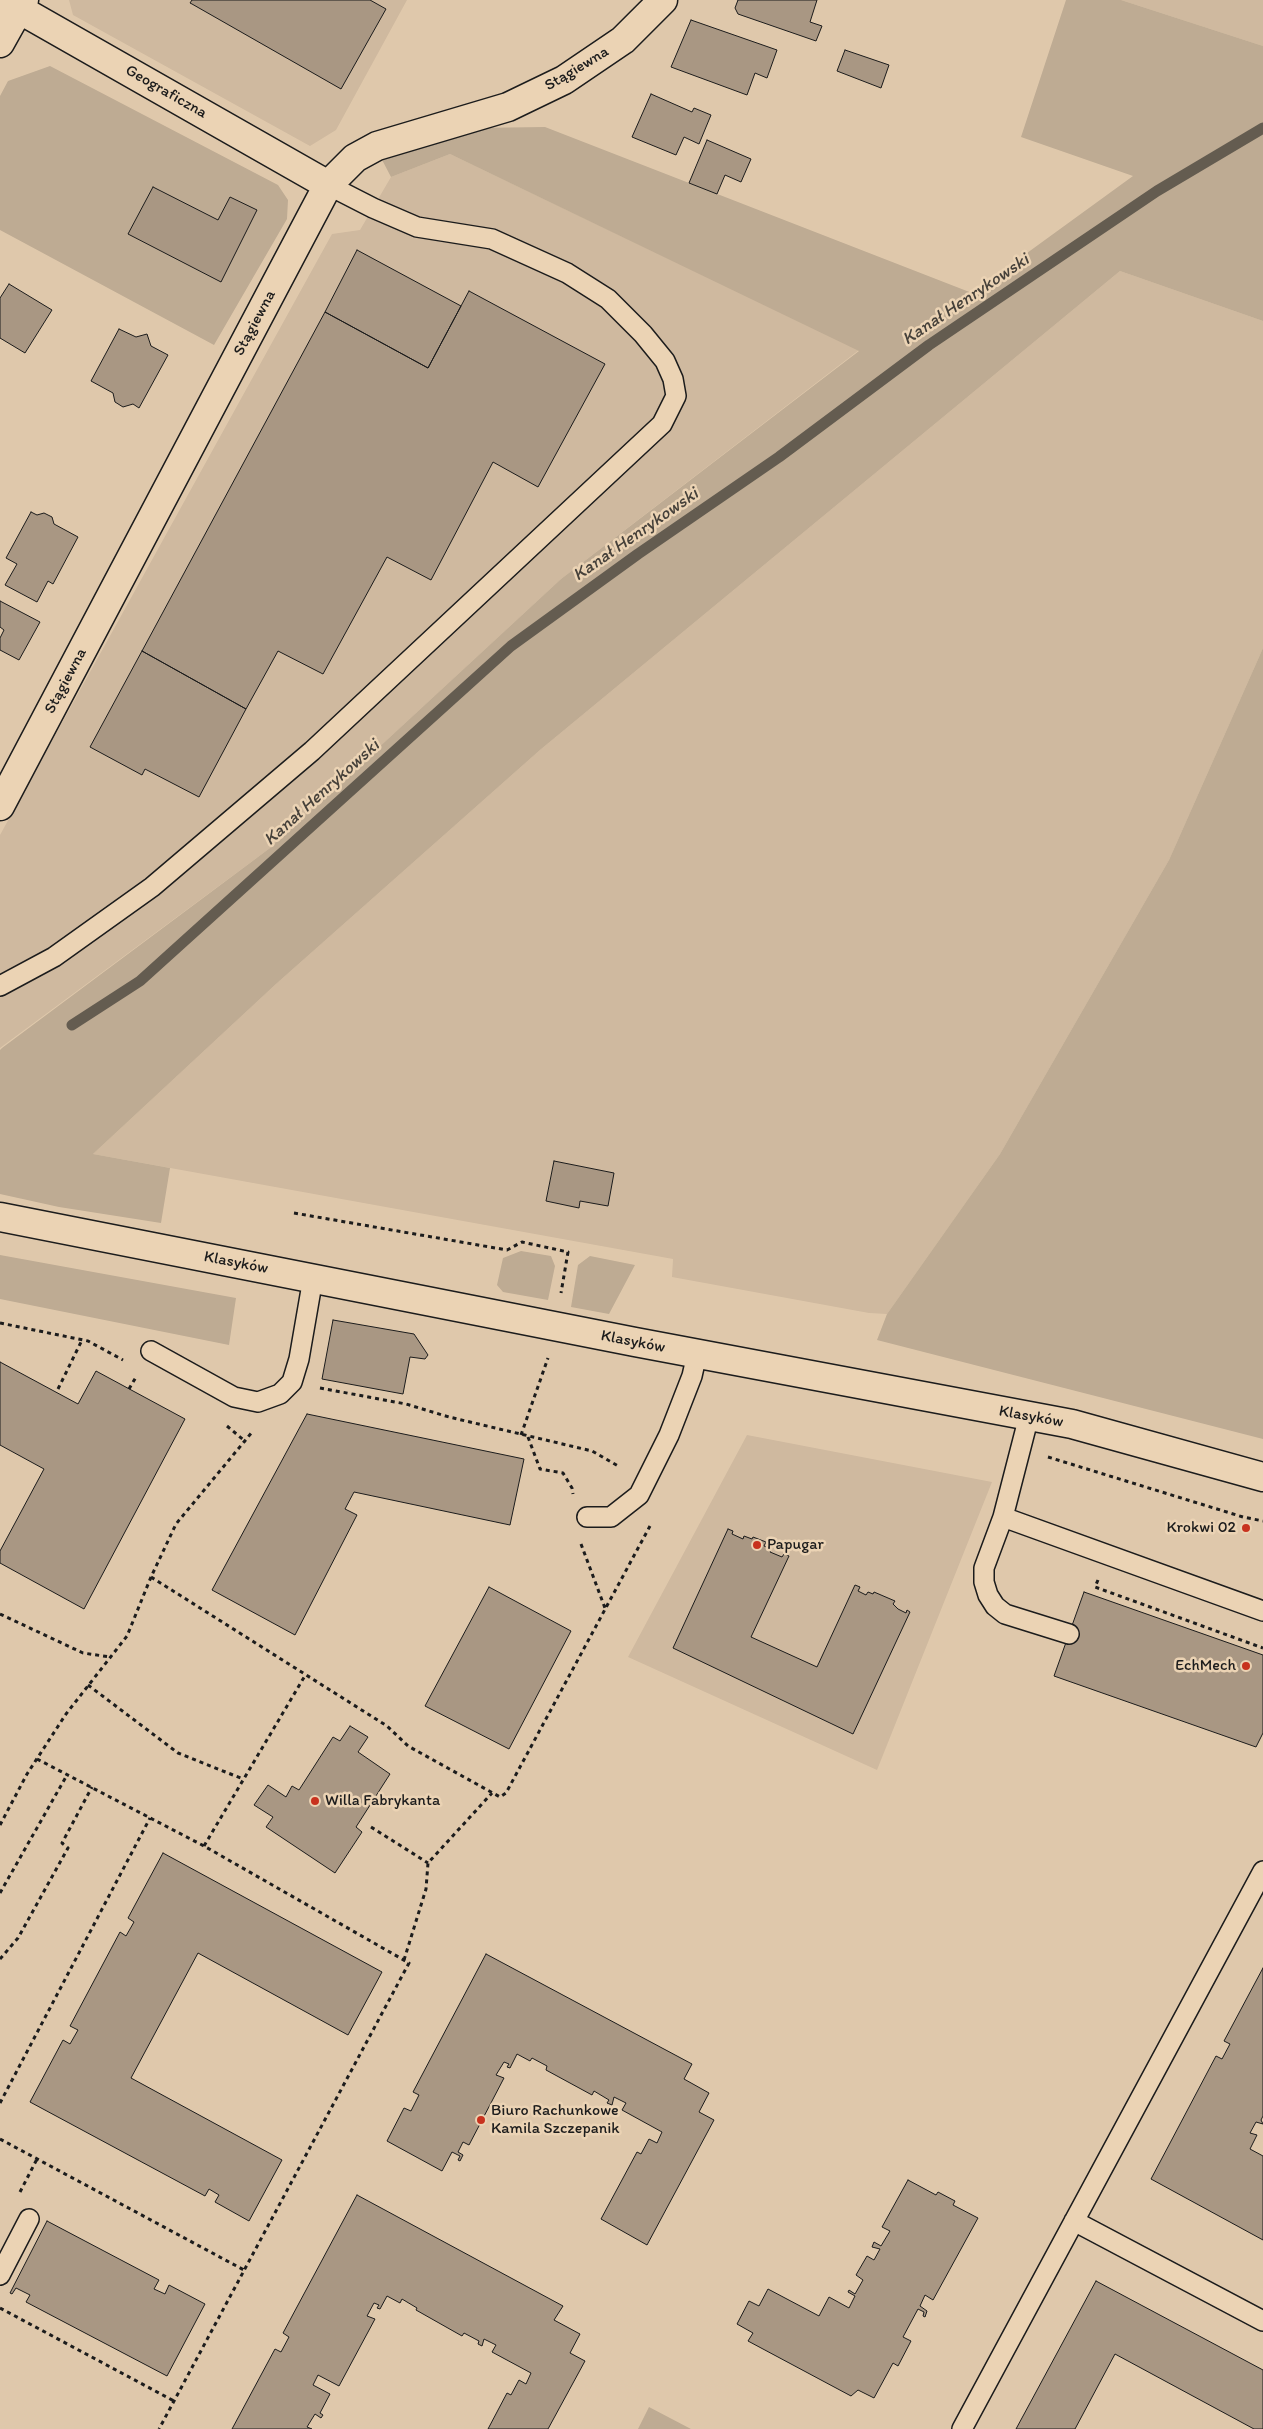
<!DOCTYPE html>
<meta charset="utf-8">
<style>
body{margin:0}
canvas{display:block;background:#dfc8ab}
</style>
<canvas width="1263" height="2429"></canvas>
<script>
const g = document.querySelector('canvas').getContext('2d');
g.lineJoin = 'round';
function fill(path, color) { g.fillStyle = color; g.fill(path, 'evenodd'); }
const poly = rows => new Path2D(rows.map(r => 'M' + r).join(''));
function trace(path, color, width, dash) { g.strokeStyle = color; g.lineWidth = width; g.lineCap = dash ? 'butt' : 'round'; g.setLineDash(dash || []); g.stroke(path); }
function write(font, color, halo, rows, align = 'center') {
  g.font = font + ' Itim,sans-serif'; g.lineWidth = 5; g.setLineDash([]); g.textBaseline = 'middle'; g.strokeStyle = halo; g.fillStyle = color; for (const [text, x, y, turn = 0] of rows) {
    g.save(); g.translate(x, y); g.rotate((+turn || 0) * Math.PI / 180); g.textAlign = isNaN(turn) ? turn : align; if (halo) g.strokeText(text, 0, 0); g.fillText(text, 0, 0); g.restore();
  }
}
const built = poly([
 [69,0,407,0,336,130,310,146,73,15],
 [1121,0,1263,0,1263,46],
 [450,154,859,350,561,579,270,848,0,1048,0,835,332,234,360,230,391,177],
 [1120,271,1263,321,1263,648,1169,860,1000,1154,887,1314,869,1313,672,1277,673,1259,93,1154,276,984,540,750],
 [747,1435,992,1482,877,1770,628,1657]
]);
const green = poly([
 [1066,0,1121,0,1263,46,1263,321,1120,271,540,750,276,984,93,1154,170,1168,161,1223,59,1207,0,1194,0,1050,2,1048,270,848,561,579,859,351,450,154,391,177,379,154,473,128,545,127,972,293,1133,176,1021,137],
 [50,66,278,185,288,200,287,219,214,345,0,230,0,96,8,81],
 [1263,648,1263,1439,877,1340,887,1314,1000,1154,1169,860],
 [521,1251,551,1256,555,1266,548,1300,503,1292,497,1285,503,1258],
 [0,1255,236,1298,229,1345,0,1299],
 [590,1256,635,1265,609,1314,571,1307,578,1265],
 [649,2407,691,2429,638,2429]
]);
const stream = poly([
 [72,1025,140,981,511,646,638,554,779,457,929,345,1157,191,1263,128]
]);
const building = poly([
 [192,0,370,0,386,9,341,89,192,4,190,3,192,0],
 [738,0,817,0,810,22,822,26,816,41,738,14,735,8,738,0],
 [691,20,777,50,767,78,755,73,747,95,671,67,691,20],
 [845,50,889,65,881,88,837,71,845,50],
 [651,94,692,112,694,108,711,115,699,144,684,137,676,155,632,137,651,94],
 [707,140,751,159,741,182,725,175,717,194,689,183,707,140],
 [153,187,218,220,230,197,257,210,221,282,128,234,153,187],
 [357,250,461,306,428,368,325,312,357,250],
 [9,284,52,310,25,353,0,338,0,298,9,284],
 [469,291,605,364,538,487,493,462,431,580,387,557,323,674,278,651,246,709,142,651,325,312,428,368,469,291],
 [119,329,136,337,147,334,151,346,168,355,139,408,133,404,123,407,115,402,113,393,91,381,119,329],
 [31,512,37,515,44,513,52,517,54,524,78,537,53,584,48,581,37,602,5,585,17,564,6,558,31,512],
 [0,601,40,622,19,660,0,650,0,638,4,630,0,627,0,601],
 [142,651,246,709,199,797,145,769,142,775,90,747,142,651],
 [554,1161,614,1173,608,1206,580,1201,579,1208,546,1201,554,1161],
 [333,1320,414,1334,428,1355,425,1359,410,1357,403,1394,322,1379,333,1320],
 [0,1362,78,1404,96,1371,185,1419,84,1609,0,1563,0,1551,44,1469,0,1445,0,1362],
 [307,1414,524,1459,510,1525,354,1492,345,1509,357,1515,295,1635,212,1590,307,1414],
 [728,1529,733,1531,732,1534,743,1539,744,1536,752,1539,753,1537,766,1542,764,1546,771,1549,770,1552,782,1557,784,1554,789,1556,751,1637,817,1667,855,1585,860,1587,858,1591,866,1595,868,1592,873,1594,874,1592,895,1601,893,1604,898,1609,906,1613,907,1610,910,1612,853,1734,673,1648,728,1529],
 [489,1587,571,1631,509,1749,425,1706,489,1587],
 [1084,1592,1263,1655,1263,1733,1256,1747,1054,1676,1084,1592],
 [350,1726,368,1737,358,1752,390,1774,356,1827,362,1832,335,1873,266,1827,273,1817,254,1805,268,1785,286,1797,292,1786,299,1790,333,1737,340,1741,350,1726],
 [163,1853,382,1972,348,2035,198,1953,131,2078,282,2160,249,2221,215,2202,219,2195,209,2189,205,2196,30,2102,63,2040,70,2044,78,2030,70,2026,120,1932,126,1936,134,1922,128,1918,163,1853],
 [486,1954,692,2064,684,2079,709,2093,699,2112,714,2120,647,2245,601,2219,637,2152,641,2154,649,2139,657,2143,662,2132,622,2110,626,2103,614,2097,612,2105,607,2103,609,2100,594,2091,592,2095,546,2070,547,2066,532,2058,530,2061,517,2054,510,2068,507,2067,509,2064,504,2062,496,2075,504,2078,469,2145,463,2142,458,2152,463,2155,460,2161,458,2160,460,2156,452,2152,442,2171,387,2141,404,2108,411,2111,419,2095,413,2092,486,1954],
 [1263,1968,1263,2116,1261,2120,1263,2124,1256,2122,1250,2133,1257,2135,1250,2149,1263,2156,1263,2240,1151,2179,1216,2056,1222,2059,1230,2044,1224,2041,1263,1968],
 [908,2180,936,2195,938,2192,955,2201,953,2205,978,2218,933,2300,925,2295,920,2306,927,2311,925,2317,923,2316,924,2312,918,2309,903,2337,911,2341,898,2366,893,2363,874,2398,858,2390,851,2396,748,2341,753,2333,737,2324,749,2301,759,2306,768,2289,819,2316,829,2297,849,2308,855,2296,848,2292,849,2290,855,2294,863,2280,856,2275,867,2256,874,2260,880,2249,872,2247,874,2242,881,2246,890,2231,882,2227,908,2180],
 [357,2195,563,2306,554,2320,580,2334,570,2353,585,2361,548,2429,488,2429,507,2393,511,2395,519,2380,526,2384,531,2373,492,2352,496,2345,484,2339,482,2346,478,2344,479,2341,464,2333,462,2336,416,2310,417,2308,402,2299,400,2303,387,2296,380,2309,377,2308,379,2305,374,2303,367,2316,375,2319,339,2386,318,2375,313,2385,330,2394,320,2413,323,2415,321,2418,315,2414,307,2427,312,2429,232,2429,275,2349,281,2352,289,2337,283,2333,357,2195],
 [47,2221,159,2280,154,2289,165,2294,169,2285,205,2304,167,2376,26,2302,30,2295,16,2288,12,2294,10,2293,47,2221],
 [1096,2281,1263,2370,1263,2429,1254,2429,1115,2354,1075,2429,1016,2429,1096,2281]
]);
const path = poly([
 [294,1213,507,1250,522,1242,568,1252,561,1293],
 [0,1323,88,1341,123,1360],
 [320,1388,406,1404,449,1417,592,1451,620,1467],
 [58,1389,82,1340],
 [129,1389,136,1377],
 [227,1426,246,1442],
 [521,1435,548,1358],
 [528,1437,540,1469,563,1473,572,1488,573,1494],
 [1048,1457,1243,1517,1263,1521],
 [581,1544,605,1608],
 [151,1577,387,1726,408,1746,500,1797,506,1793,650,1526],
 [1098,1580,1095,1587,1263,1648],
 [0,1614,83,1653,110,1657],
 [88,1685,178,1753,243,1779],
 [37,1759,204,1846,409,1963,159,2429],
 [0,1825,27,1774,66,1714,127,1636,151,1577,176,1524,253,1431],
 [371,1827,428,1863],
 [204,1846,306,1674],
 [0,1893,67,1775],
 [0,1959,18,1938,68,1848,62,1843,92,1787],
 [404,1960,426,1889,428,1863,492,1793],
 [0,2103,150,1818],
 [0,2139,244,2270],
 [20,2192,37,2159],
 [0,2308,174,2401]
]);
const lane = poly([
 [0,986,54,957,152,887,312,751,662,424,676,396,673,379,665,361,643,334,608,299,567,273,492,239,417,227,373,208,328,185],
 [151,1351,234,1397,258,1402,280,1394,292,1382,299,1359,313,1278],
 [1029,1416,1003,1517,984,1568,984,1582,988,1595,995,1606,1005,1614,1069,1634],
 [587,1517,611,1517,639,1495,669,1435,692,1376,697,1354],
 [1003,1517,1263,1611],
 [1074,2221,1263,2321],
 [0,2275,29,2219],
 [962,2429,1263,1871]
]);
const street = poly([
 [3,0,328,185],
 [0,43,24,0],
 [0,806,328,185,355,158,377,146,508,107,564,80,623,40,663,0]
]);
const secondary = poly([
 [0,1217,635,1342,1072,1424,1263,1477]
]);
const markers = [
 [1246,1528,5,"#c8321e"],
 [757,1545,5,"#c8321e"],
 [1246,1666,5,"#c8321e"],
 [315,1801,5,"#c8321e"],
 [481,2120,5,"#c8321e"]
];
const streetNames = [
 ["Stągiewna",577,69,-31],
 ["Geograficzna",166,92,30],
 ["Stągiewna",255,323,-62],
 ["Stągiewna",66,681,-62],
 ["Klasyków",236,1263,11],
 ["Klasyków",633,1342,11],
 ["Klasyków",1031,1417,10]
];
const poiNames = [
 ["Krokwi 02",1236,1528,"right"],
 ["Papugar",767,1545],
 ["EchMech",1236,1666,"right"],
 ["Willa Fabrykanta",325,1801],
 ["Biuro Rachunkowe",491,2111],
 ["Kamila Szczepanik",491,2129]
];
const waterNames = [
 ["Kanał Henrykowski",966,300,-34],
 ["Kanał Henrykowski",636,535,-35],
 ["Kanał Henrykowski",322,793,-42]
];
fill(built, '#cfb99f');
fill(green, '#beab93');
trace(stream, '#645c50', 11);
fill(building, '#a99783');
trace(building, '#1c1c1c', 1);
trace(lane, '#1c1c1c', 22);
trace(street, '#1c1c1c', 31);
trace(secondary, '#1c1c1c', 31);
trace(path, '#1c1c1c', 3, [4, 4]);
trace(lane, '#ebd3b4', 19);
trace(street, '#ebd3b4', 28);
trace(secondary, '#ebd3b4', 28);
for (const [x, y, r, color] of markers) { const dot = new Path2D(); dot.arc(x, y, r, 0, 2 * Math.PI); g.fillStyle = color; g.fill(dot); trace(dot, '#ebd3b4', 2); }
write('16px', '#1c1c1c', '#ebd3b4', streetNames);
write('16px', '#1c1c1c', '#ebd3b4', poiNames, 'left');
write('italic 18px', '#46413a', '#ebd3b4', waterNames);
</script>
